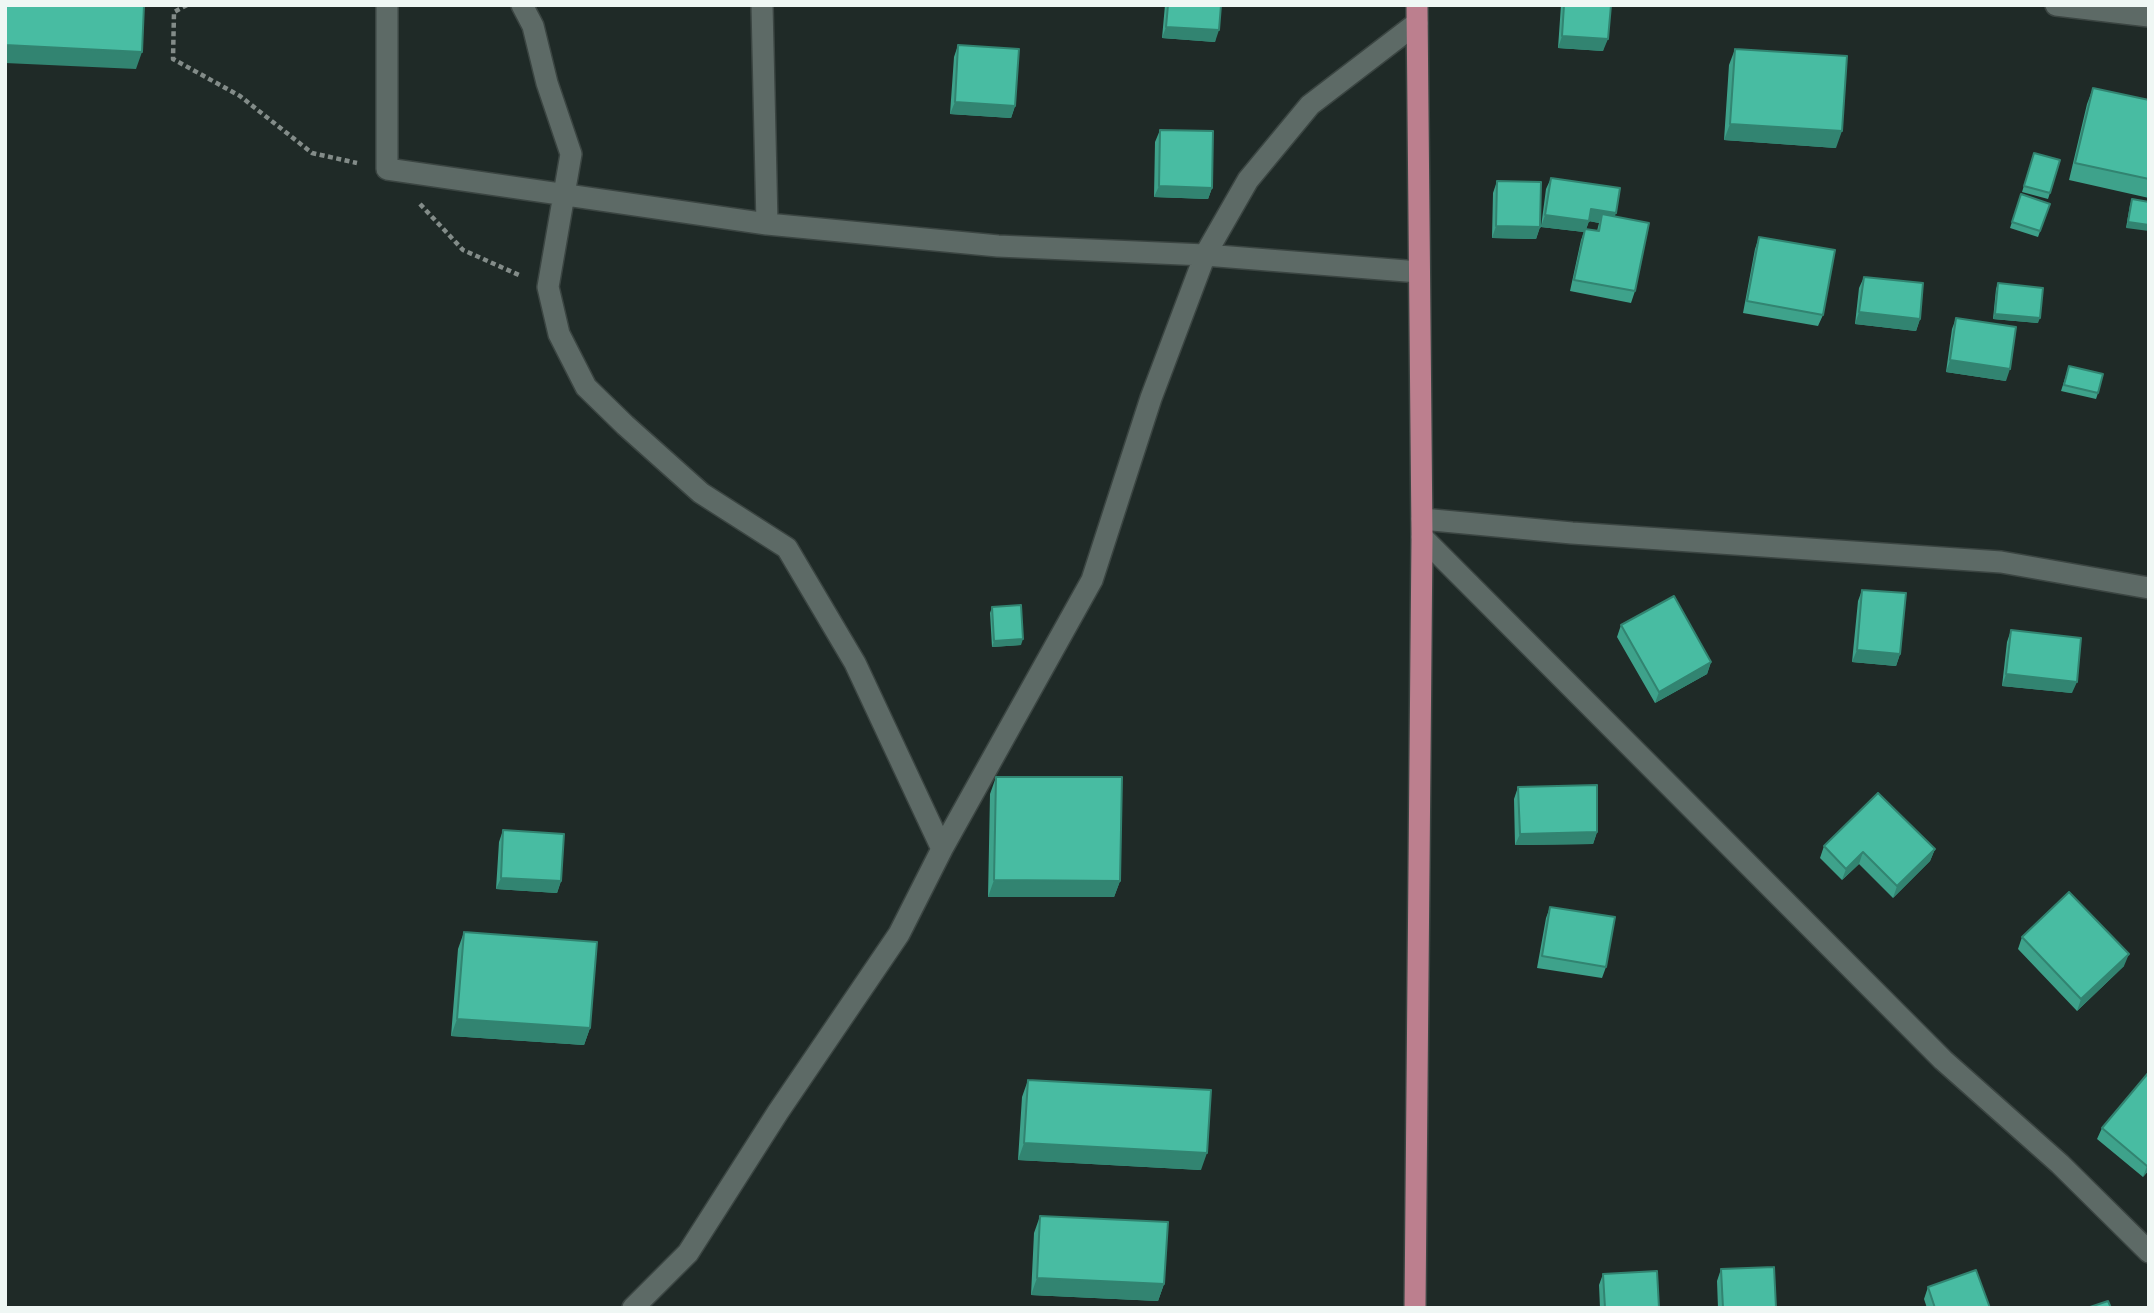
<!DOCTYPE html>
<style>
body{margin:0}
#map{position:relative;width:2154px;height:1313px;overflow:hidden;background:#1f2a27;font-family:"Archivo Narrow",sans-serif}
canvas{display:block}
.frame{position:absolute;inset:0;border:7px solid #eff7f4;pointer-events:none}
</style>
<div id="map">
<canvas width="2154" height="1313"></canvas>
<div class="frame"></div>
</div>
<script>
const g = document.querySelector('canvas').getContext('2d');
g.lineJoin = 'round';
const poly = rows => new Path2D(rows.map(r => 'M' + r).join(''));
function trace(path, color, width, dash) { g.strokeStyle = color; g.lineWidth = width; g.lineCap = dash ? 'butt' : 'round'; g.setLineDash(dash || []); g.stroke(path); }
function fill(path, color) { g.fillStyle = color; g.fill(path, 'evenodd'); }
const path = poly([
 [187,5,174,12,173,59,240,96,312,153,357,163],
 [420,204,463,250,519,275]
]);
const minor = poly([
 [387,5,387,169,767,224,998,246,1205,255,1419,272],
 [522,5,533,26,547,83,571,154,548,287,559,334,586,387,625,425,701,493,787,548,855,663,942,849,899,934,778,1112,688,1253,633,1308],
 [762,5,767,224],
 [2056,5,2149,16],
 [1422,519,1572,533,2001,562,2149,588],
 [1422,537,1943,1060,2060,1164,2149,1252],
 [942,849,1092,580,1151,398,1205,255,1248,180,1310,105,1417,23]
]);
const major = poly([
 [1415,1308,1422,537,1417,5]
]);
const wall = poly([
 [1165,5,1221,5,1215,42,1162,38],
 [1561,5,1611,5,1603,51,1558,48],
 [958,45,1015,106,1011,118,950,114,954,57],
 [1735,49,1836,148,1724,140,1729,65],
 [2093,88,2149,100,2149,198,2069,180,2087,104],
 [1160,130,1212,188,1208,199,1154,197,1155,142],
 [2034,153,2050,193,2048,199,2022,192],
 [1551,178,1615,216,1635,291,1631,303,1570,291,1581,240,1584,232,1541,227,1546,189],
 [1589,221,1599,223,1597,231,1586,229],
 [1497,181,1540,227,1536,239,1492,238,1493,193],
 [2021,194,2050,204,2038,237,2010,228],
 [2132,199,2149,202,2126,228,2130,205],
 [1759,237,1823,315,1818,326,1743,313,1755,249],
 [1864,277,1920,319,1916,331,1855,324,1859,288],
 [1998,283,2038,323,1993,319,1996,289],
 [1956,318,2006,381,1946,372,1952,329],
 [2069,366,2098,393,2096,399,2061,391],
 [1862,590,1900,654,1896,666,1852,662,1858,601],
 [992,607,1021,645,992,647,990,613],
 [1621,625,1711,662,1707,674,1655,703,1617,637],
 [2011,630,2072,693,2002,686,2007,642],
 [996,777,1120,881,1114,897,988,897,990,794],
 [1518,787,1597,832,1593,844,1515,845,1514,799],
 [503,830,561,881,557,893,496,889,499,842],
 [1824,846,1935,849,1930,861,1893,898,1859,864,1842,880,1820,858],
 [1550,907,1606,967,1602,978,1537,968,1546,918],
 [464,932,590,1028,584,1045,451,1036,458,949],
 [2022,937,2124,966,2077,1011,2018,949],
 [2149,1072,2149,1170,2143,1177,2097,1139,2102,1128],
 [1028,1080,1201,1170,1018,1160,1022,1097],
 [1040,1216,1164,1284,1158,1301,1031,1295,1034,1233],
 [1721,1269,1776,1308,1718,1308,1717,1281],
 [1603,1274,1659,1308,1600,1308,1599,1285],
 [1928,1287,1990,1308,1927,1308,1924,1299]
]);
const shadedWall = poly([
 [1166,27,1219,30,1215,42,1162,38],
 [1562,36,1608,39,1603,51,1558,48],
 [5,45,142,52,136,69,5,63],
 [955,102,1015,106,1011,118,950,114],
 [1730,124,1842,131,1836,148,1724,140],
 [1159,186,1212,188,1208,199,1154,197],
 [1591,209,1616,213,1612,225,1602,214,1599,223,1589,221,1585,233,1585,229,1584,232,1541,227,1545,215],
 [2128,222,2149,225,2149,231,2126,228],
 [1496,226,1540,227,1536,239,1492,238],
 [1859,312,1920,319,1916,331,1855,324],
 [1995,314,2040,318,2038,323,1993,319],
 [1950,360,2010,369,2006,381,1946,372],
 [1023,639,1021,645,992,647,994,641],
 [1857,650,1900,654,1896,666,1852,662],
 [1711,662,1707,674,1655,703,1659,692],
 [2006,674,2077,682,2072,693,2002,686],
 [1597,832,1593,844,1515,845,1520,834],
 [1935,849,1930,861,1893,898,1897,886],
 [1863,852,1859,864,1842,880,1846,869],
 [501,878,561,881,557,893,496,889],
 [994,880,1120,881,1114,897,988,897],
 [2129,954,2124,966,2077,1011,2081,999],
 [457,1019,590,1028,584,1045,451,1036],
 [1024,1143,1207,1153,1201,1170,1018,1160],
 [2149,1164,2149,1170,2143,1177,2147,1166],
 [1037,1278,1164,1284,1158,1301,1031,1295]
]);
const building = poly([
 [5,5,144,5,142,52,5,45,5,5],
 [1168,5,1221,5,1219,30,1166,27,1168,5],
 [1564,5,1611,5,1608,39,1562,36,1564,5],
 [958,45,1019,49,1015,106,955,102,958,45],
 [1735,49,1847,56,1842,131,1730,124,1735,49],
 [2093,88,2149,100,2149,179,2075,163,2093,88],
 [1160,130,1213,131,1212,188,1159,186,1160,130],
 [2034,153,2060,160,2050,193,2024,186,2034,153],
 [1551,178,1620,188,1616,213,1591,209,1589,221,1545,215,1551,178],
 [1497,181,1541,182,1540,227,1496,226,1497,181],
 [2021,194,2050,204,2040,231,2012,222,2021,194],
 [2132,199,2149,202,2149,225,2128,222,2132,199],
 [1602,214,1649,223,1635,291,1574,280,1585,229,1599,231,1602,214],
 [1759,237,1835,250,1823,315,1747,301,1759,237],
 [1864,277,1923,283,1920,319,1859,312,1864,277],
 [1998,283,2043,288,2040,318,1995,314,1998,283],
 [1956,318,2016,327,2010,369,1950,360,1956,318],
 [2069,366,2103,374,2098,393,2064,385,2069,366],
 [1862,590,1906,593,1900,654,1857,650,1862,590],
 [1674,596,1711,662,1659,692,1621,625,1674,596],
 [1021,605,1023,639,994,641,992,607,1021,605],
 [2011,630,2081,638,2077,682,2006,674,2011,630],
 [996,777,1122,777,1120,881,994,880,996,777],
 [1597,785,1597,832,1520,834,1518,787,1597,785],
 [1878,793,1935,849,1897,886,1863,852,1846,869,1824,846,1878,793],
 [503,830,564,834,561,881,501,878,503,830],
 [2069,892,2129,954,2081,999,2022,937,2069,892],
 [1550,907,1615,917,1606,967,1542,956,1550,907],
 [464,932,597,942,590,1028,457,1019,464,932],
 [2149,1072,2149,1164,2147,1166,2102,1128,2149,1072],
 [1028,1080,1211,1090,1207,1153,1024,1143,1028,1080],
 [1040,1216,1168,1222,1164,1284,1037,1278,1040,1216],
 [1774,1267,1776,1308,1723,1308,1721,1269,1774,1267],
 [1976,1270,1990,1308,1935,1308,1928,1287,1976,1270],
 [1657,1271,1659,1308,1605,1308,1603,1274,1657,1271],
 [2108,1301,2111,1308,2087,1308,2108,1301]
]);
trace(minor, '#3b4542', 24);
trace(major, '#3b4542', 24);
trace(path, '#838c89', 4.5, [5, 3.5]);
trace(minor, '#5d6a66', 21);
trace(major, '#bc7f8e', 21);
fill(wall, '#3ea28b');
fill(shadedWall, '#328471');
fill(building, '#48bca2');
trace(building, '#328471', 2);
</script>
